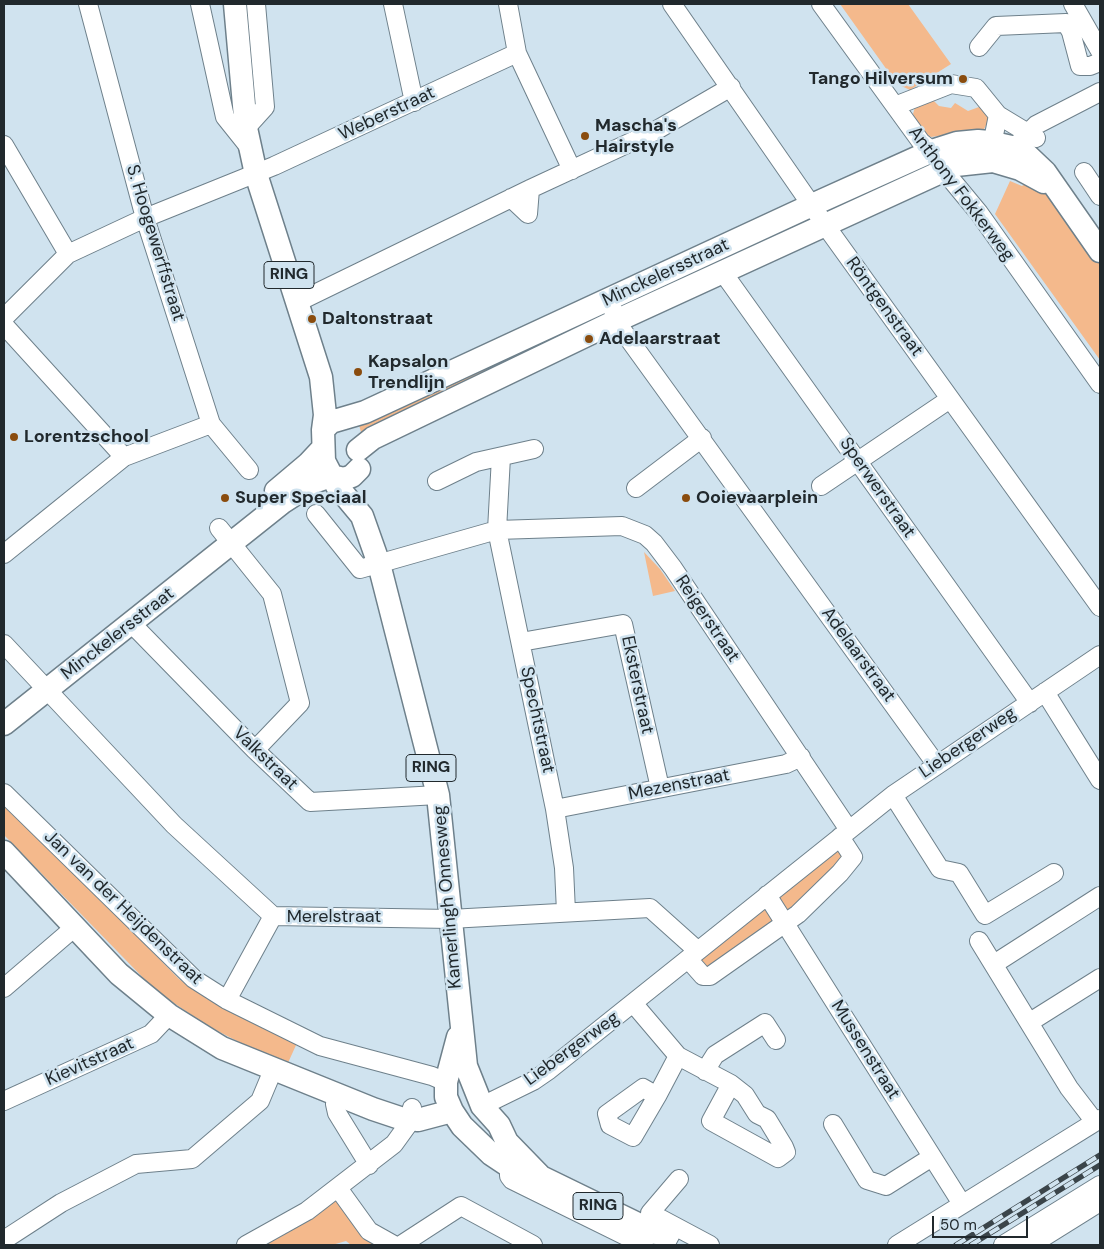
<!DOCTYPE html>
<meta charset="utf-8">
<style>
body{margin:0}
#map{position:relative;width:1104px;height:1249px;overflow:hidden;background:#d0e3ef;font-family:"DM Sans",sans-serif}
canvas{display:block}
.frame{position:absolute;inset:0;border:5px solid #21292d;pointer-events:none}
.scale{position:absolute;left:932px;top:1216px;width:96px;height:22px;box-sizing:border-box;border:2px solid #21292d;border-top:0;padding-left:6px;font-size:15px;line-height:18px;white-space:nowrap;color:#21292d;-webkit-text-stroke:4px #d0e3ef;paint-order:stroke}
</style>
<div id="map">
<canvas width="1104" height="1249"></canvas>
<div class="frame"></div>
<div class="scale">50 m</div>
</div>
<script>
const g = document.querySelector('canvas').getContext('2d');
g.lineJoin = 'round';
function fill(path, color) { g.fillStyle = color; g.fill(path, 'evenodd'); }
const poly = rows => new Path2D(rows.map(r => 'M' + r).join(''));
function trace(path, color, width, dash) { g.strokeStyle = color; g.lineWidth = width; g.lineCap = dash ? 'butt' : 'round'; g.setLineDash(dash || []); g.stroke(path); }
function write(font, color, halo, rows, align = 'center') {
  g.font = font + ' "DM Sans",sans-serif'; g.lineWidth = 5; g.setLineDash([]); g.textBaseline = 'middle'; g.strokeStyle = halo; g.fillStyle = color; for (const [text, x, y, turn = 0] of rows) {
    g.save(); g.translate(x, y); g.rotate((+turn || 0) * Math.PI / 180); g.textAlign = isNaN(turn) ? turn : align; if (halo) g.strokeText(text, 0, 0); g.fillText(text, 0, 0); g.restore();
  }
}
const green = poly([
 [840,4,908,4,951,64,910,90,897,84],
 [933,100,939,106,951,108,955,103,968,111,979,107,986,110,990,118,984,129,931,137,921,131,913,114,915,107],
 [1031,180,1043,188,1100,262,1100,360,995,214,1010,181,1022,186],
 [605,313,606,318,362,436,358,421],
 [644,552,660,569,675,591,653,596],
 [4,800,179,979,209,1000,297,1043,287,1065,262,1054,208,1026,156,991,4,835],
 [842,848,846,855,793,912,786,914,778,902,781,890,834,849],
 [765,909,772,912,777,920,704,972,697,958,758,910],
 [346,1192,365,1222,401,1245,351,1245,346,1241,332,1245,264,1245]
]);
const majorTunnel = poly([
 [656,1233,682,1245]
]);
const minor = poly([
 [88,4,145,218,211,424,249,470],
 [200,4,225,117,249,147],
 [393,4,414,102],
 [508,4,517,53,572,170],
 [672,4,828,229,1100,607],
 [821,4,921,142,932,151,950,178,979,213,1100,384],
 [1073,4,1100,51],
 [979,47,996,26,1066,23,1071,32,1080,66,1090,66,1100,62],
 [895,106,951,84,976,88,998,115,994,135,989,142],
 [998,115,1036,138],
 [246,128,265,107,256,4],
 [4,145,68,254],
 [1013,159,1016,148,1022,139,1036,125,1100,92],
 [1084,172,1100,196],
 [511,198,528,214,530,189],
 [725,272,729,281,1030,703],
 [298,302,530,189,655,131,731,87],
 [612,308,623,331,936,764],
 [4,318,68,254,145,218,274,166,517,53],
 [4,325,124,457],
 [501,457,497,530,555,809,564,868,566,912],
 [437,481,476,462,534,449],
 [821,486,950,399],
 [636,488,702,438],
 [316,514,360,569,497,530,622,526,645,535,654,543,673,568,849,830],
 [219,528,272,594,300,703,255,750],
 [4,554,124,457,211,424],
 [132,624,255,750,310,802,438,795],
 [521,642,623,624,660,788],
 [4,644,174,825,273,916,450,919,650,908,698,951],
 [1045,692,1100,780],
 [4,793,194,979,227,1000,320,1046,432,1076,446,1082],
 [893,795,940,869,959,873,985,915,1054,873],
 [555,809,786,764,801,757],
 [767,895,962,1204],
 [979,941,1069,1088,1095,1122],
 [688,959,703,976,710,976,798,914,840,873,853,857,840,837],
 [994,964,1100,896],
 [4,988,75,927],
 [227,1000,273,916],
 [633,1003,678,1056,731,1084,745,1095,757,1114,767,1119,784,1147,786,1152,778,1158,711,1121,731,1084],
 [1030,1022,1100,978],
 [705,1071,715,1055,765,1023,776,1040],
 [337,1094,335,1104,337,1113,369,1165],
 [657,1096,643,1088,607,1114,610,1125,633,1137,657,1096,678,1056],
 [4,1101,151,1034,169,1015],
 [482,1106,533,1081,549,1070,893,795,1100,655],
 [833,1124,867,1180,886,1186,932,1157],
 [509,1166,509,1176,512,1180,644,1245],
 [679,1179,650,1213,710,1245],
 [338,1188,369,1231,394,1245],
 [4,1240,61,1203,136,1164,192,1159,260,1101,273,1070],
 [246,1245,307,1211,394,1144,407,1126,412,1108],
 [401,1245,461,1206,533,1245],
 [665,1245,674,1228],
 [897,1245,1100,1119],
 [1003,1245,1100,1185],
 [1031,1245,1100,1202]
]);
const major = poly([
 [235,4,246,128,256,174,321,377,325,415,323,430,324,461,337,486,362,516,379,564,438,795,466,1066,482,1106,499,1125,507,1142,541,1177],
 [323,430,331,422,365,412,812,205,932,151,957,143,978,141,989,142,1016,148,1026,154,1045,172,1100,251],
 [358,450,373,438,618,320,956,165,993,161,1020,169,1044,182],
 [276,491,308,464,323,448],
 [4,724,283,502,314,482,331,476,344,479,352,476,359,469],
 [4,852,119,974,169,1015,222,1048,373,1109,400,1118,418,1120,452,1111],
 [458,1037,446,1082,446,1097,452,1111,462,1126,491,1154,509,1166,541,1177,656,1233]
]);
const rail = poly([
 [956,1245,1100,1155],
 [971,1245,1100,1165]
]);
const markers = [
 [963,79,5,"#8a4c0e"],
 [585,136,5,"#8a4c0e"],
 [312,319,5,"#8a4c0e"],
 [589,339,5,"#8a4c0e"],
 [358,372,5,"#8a4c0e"],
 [14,437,5,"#8a4c0e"],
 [225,498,5,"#8a4c0e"],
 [686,498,5,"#8a4c0e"]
];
const shields = [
 [289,275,50],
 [431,768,50],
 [598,1206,50]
];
const shieldNames = [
 ["RING",289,275],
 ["RING",431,768],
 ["RING",598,1206]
];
const poiNames = [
 ["Tango Hilversum",953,79,"right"],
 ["Mascha's",595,126],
 ["Hairstyle",595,147],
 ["Daltonstraat",322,319],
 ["Adelaarstraat",599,339],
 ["Kapsalon",368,362],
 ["Trendlijn",368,383],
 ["Lorentzschool",24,437],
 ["Super Speciaal",235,498],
 ["Ooievaarplein",696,498]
];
const streetNames = [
 ["Weberstraat",387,114,-25],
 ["Anthony Fokkerweg",961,194,53],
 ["S. Hoogewerffstraat",155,243,73],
 ["Minckelersstraat",666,273,-25],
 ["Röntgenstraat",884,307,54],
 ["Sperwerstraat",877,488,55],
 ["Reigerstraat",707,619,56],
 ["Minckelersstraat",118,634,-38],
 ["Adelaarstraat",858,655,54],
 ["Eksterstraat",637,685,78],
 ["Spechtstraat",537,720,78],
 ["Liebergerweg",968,743,-34],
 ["Valkstraat",265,759,44],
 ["Mezenstraat",679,785,-11],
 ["Kamerlingh Onnesweg",448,897,-95],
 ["Jan van der Heijdenstraat",123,908,44],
 ["Merelstraat",334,917],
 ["Liebergerweg",572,1049,-36],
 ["Mussenstraat",865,1050,58],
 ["Kievitstraat",90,1062,-24]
];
fill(green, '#f4b98c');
trace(majorTunnel, '#adbec8', 22, [22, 11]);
trace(minor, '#6e808b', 20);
trace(major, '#6e808b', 25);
trace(minor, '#fff', 18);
trace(major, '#fff', 22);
trace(rail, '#3b454a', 5.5);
trace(rail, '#d0e3ef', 4, [11]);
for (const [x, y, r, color] of markers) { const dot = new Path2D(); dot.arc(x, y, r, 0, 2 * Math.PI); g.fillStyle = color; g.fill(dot); trace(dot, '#d0e3ef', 2); }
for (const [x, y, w] of shields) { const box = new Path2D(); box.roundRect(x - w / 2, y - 13.5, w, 27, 4); g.fillStyle = '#d0e3ef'; g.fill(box); trace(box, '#21292d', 1); }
write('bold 16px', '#21292d', null, shieldNames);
write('bold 18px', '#21292d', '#d0e3ef', poiNames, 'left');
write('18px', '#21292d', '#d0e3ef', streetNames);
</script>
